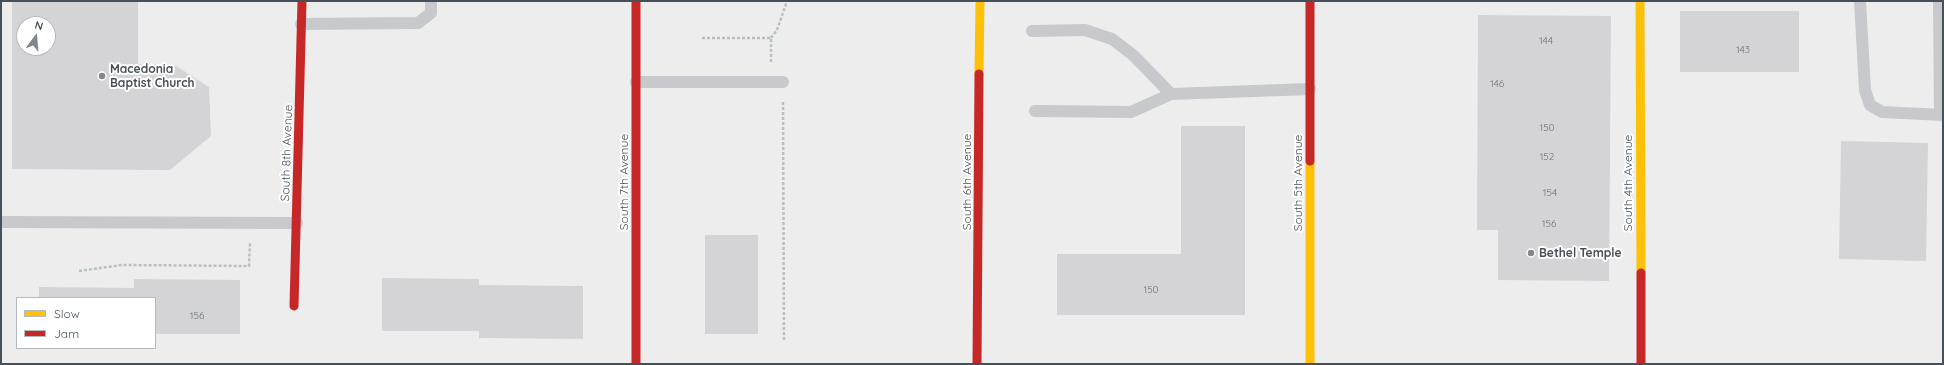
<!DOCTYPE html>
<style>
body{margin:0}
#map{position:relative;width:1944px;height:365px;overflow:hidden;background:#eeeded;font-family:Quicksand,sans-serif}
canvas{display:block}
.frame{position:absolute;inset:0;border:2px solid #465058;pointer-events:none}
.legend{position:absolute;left:16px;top:297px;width:140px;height:52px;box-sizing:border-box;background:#fff;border:1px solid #b5b9bc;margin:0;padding:5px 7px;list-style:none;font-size:12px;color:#465058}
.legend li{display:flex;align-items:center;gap:8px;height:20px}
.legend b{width:20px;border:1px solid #b5b9bc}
.north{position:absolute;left:16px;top:16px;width:40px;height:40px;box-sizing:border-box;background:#fff;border:1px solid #b5b9bc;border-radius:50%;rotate:16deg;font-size:11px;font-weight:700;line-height:16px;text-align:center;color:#465058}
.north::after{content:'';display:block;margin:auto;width:14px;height:18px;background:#81878c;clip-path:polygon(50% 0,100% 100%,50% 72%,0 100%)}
</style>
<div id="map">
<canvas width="1944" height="365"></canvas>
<div class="frame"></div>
<ul class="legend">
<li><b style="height:5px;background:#ffc107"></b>Slow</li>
<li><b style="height:5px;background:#c62828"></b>Jam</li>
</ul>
<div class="north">N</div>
</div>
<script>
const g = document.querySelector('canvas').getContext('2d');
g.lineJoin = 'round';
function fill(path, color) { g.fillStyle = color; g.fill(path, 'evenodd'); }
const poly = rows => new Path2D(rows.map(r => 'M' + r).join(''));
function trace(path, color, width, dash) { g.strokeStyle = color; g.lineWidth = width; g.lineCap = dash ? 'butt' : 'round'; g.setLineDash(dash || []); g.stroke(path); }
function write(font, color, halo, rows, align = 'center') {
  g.font = font + ' Quicksand,sans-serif'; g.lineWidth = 4; g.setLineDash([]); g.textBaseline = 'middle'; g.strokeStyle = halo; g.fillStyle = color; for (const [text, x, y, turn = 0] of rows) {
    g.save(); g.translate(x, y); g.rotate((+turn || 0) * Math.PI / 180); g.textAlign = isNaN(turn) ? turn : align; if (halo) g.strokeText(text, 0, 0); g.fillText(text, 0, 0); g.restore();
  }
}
const building = poly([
 [12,1,138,1,138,64,173,64,209,87,211,136,170,170,12,169],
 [24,24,48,24,48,48,24,48],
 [1680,11,1799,11,1799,72,1680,72],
 [1478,15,1611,16,1609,281,1498,280,1498,230,1477,230],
 [1181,126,1245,126,1245,315,1057,315,1057,254,1181,254],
 [1841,141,1928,143,1926,261,1839,259],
 [705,235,758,235,758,334,705,334],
 [382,278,479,279,479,285,583,286,583,339,479,338,479,331,382,331],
 [134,279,240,280,240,334,155,334,155,298,39,298,39,287,134,288]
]);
const path = poly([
 [702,38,771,38,771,62],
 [771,38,777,30,787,1],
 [783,102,784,342],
 [79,271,122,265,249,266,250,243]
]);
const lane = poly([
 [1860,1,1865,90,1870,105,1882,112,1943,115],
 [1939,1,1940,115],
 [301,24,418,23,431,13,431,1],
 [1032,31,1085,30,1112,39,1133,55,1171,94],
 [636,82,783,82],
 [1035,111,1131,112,1171,94,1310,89],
 [1,222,297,223]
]);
const slow = poly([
 [1640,1,1641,273],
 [979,74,980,1],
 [1310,161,1310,364]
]);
const jam = poly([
 [636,1,636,364],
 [1310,1,1310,161],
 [1641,273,1641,364],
 [294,306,302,1],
 [977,364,979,74]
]);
const markers = [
 [102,76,4,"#81878c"],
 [1531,253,4,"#81878c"]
];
const numberNames = [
 ["144",1546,41],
 ["143",1743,50],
 ["146",1497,84],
 ["150",1547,128],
 ["152",1547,157],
 ["154",1550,193],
 ["156",1549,224],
 ["150",1151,290],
 ["156",197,316]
];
const poiNames = [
 ["Macedonia",110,69],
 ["Baptist Church",110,83],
 ["Bethel Temple",1539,253]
];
const streetNames = [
 ["South 8th Avenue",287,153,-88],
 ["South 7th Avenue",624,182,-90],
 ["South 6th Avenue",967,182,-90],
 ["South 5th Avenue",1298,183,-90],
 ["South 4th Avenue",1628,183,-90]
];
fill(building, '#d4d4d6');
trace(path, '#b6c0bd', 2.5, [3, 2]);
trace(lane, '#c7c9cc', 12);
trace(slow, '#ffc107', 9);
trace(jam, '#c62828', 9);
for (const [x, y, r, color] of markers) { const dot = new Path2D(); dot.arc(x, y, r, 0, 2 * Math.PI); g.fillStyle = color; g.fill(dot); trace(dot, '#fff', 1.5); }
write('10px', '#6b7279', null, numberNames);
write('bold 12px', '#465058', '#fff', poiNames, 'left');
write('12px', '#465058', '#fff', streetNames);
</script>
